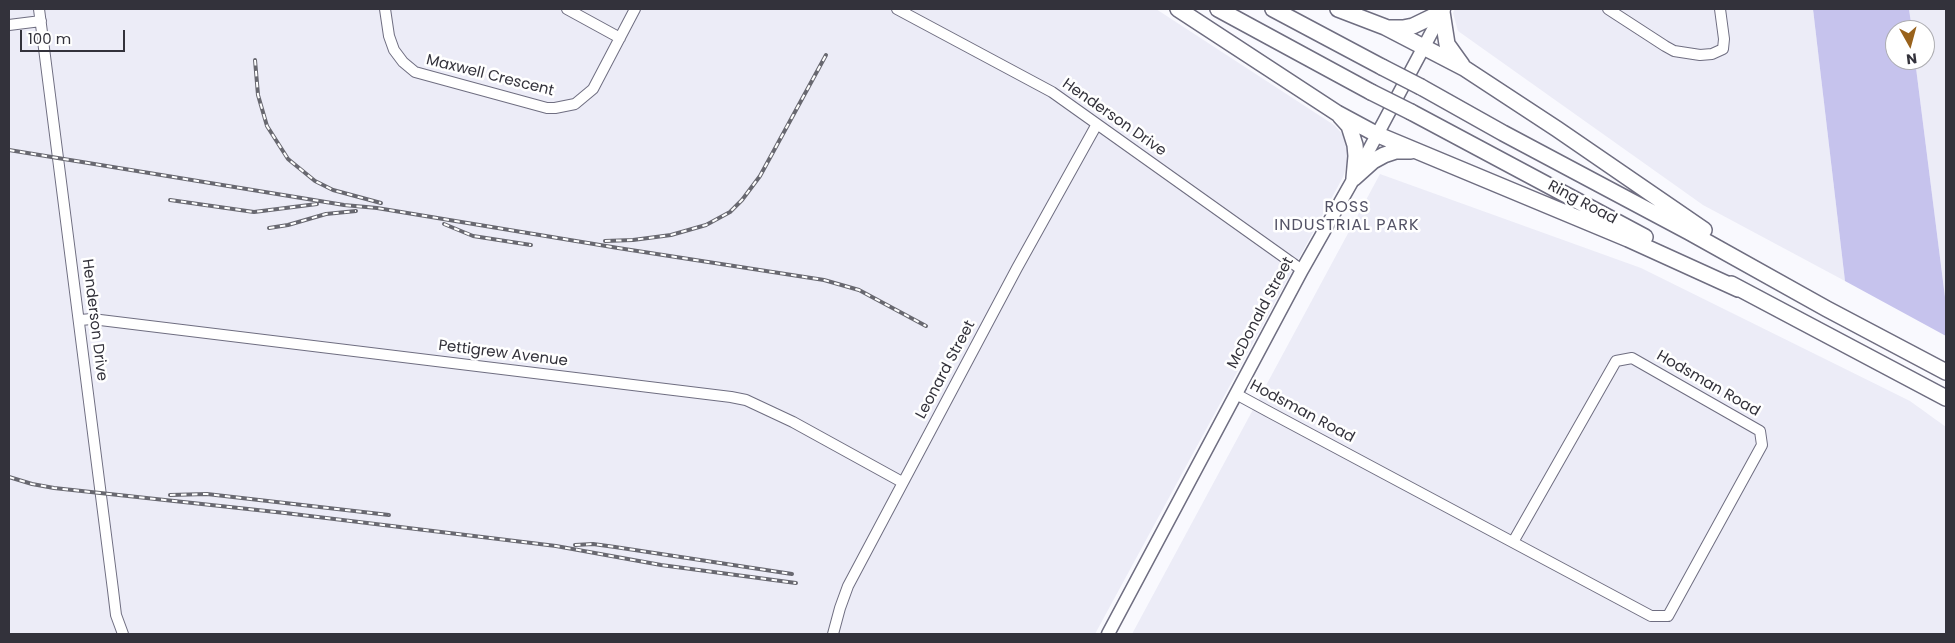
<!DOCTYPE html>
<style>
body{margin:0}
#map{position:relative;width:1955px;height:643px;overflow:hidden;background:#f9f9fe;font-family:Poppins,sans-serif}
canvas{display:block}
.frame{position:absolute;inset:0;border:10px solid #33323b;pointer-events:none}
.north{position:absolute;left:1885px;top:20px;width:50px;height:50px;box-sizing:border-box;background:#fff;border:1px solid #adadb1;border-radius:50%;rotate:173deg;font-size:14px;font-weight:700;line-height:20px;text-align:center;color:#33323b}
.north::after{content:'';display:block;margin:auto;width:18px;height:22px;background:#99621c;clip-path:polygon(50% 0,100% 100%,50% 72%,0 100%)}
.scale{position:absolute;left:20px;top:30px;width:105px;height:22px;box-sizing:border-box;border:2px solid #33323b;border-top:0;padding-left:6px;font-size:15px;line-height:18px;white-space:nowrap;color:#33323b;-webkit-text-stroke:4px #fff;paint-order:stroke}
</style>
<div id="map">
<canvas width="1955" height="643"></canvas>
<div class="frame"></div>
<div class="north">N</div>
<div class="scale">100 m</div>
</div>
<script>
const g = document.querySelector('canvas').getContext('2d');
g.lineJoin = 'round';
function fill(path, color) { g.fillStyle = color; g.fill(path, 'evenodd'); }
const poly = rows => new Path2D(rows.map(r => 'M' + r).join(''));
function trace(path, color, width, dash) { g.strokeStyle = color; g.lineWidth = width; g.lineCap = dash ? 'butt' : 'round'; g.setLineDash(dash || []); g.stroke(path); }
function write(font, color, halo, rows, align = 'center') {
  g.font = font + ' Poppins,sans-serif'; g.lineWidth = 5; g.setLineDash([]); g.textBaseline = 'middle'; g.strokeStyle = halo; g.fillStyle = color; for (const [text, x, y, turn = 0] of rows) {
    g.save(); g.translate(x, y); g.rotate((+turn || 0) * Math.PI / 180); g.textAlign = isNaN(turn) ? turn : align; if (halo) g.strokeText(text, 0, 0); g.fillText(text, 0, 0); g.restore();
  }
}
const built = poly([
 [9,9,1156,9,1334,125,1349,141,1347,164,1343,177,1095,634,9,634],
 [1455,9,1813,9,1845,281,1703,205,1458,31,1453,13],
 [1909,9,1946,9,1946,305,1915,60,1925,60,1925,30,1912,30],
 [1380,174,1641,268,1910,401,1946,427,1946,634,1132,634]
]);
const green = poly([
 [1813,9,1909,9,1912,30,1895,30,1895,60,1915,60,1946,305,1946,336,1845,281]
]);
const minor = poly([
 [39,9,113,590,116,615,123,634],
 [385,9,389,36,394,50,403,62,415,72,547,108,555,108,575,104,593,89,635,9],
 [567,9,620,38],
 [897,9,1052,92,1302,270],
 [1608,9,1665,46,1674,51,1700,55,1712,54,1723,49,1724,39,1720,9],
 [9,25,41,21],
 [80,320,92,319,731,397,746,400,793,422,902,482],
 [1236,394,1271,413,1651,616,1668,616,1762,445,1760,431,1632,358,1616,361,1513,542],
 [833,634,840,608,848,586,1017,268,1097,124]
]);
const major = poly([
 [1108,634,1302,270,1354,178,1444,9]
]);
const highway = poly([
 [1178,9,1337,113,1376,134,1628,239,1738,289],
 [1218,9,1371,92],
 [1273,9,1382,67],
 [1338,9,1385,27,1464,68,1557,129,1704,230],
 [1387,28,1403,28,1413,26,1442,12,1447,44,1462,65],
 [1421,87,1503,133,1689,232,1827,309,1946,372],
 [1411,112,1645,237],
 [1340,116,1349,126,1355,145,1356,156,1354,178],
 [1354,178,1373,161,1384,155,1396,151,1411,151],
 [1731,284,1946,398]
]);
const rail = poly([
 [255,60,258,95,267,126,288,159,315,181,333,190,381,203],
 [9,150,344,205,377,208,618,248,824,280,859,290,926,326],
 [170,200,254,212,317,204],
 [444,224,473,236,531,245],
 [269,228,288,225,326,214,356,211],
 [605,241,633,240,671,235,706,225,730,212,742,200,760,176,826,55],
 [9,477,32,484,54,488,285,513,556,546,661,565,796,583],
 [170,495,207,494,389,515],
 [575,545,593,544,615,547,792,574]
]);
const highwayBridge = poly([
 [1382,67,1421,87],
 [1371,92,1411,112]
]);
const streetNames = [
 ["Maxwell Crescent",490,76,14],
 ["Henderson Drive",1114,118,35],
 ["Ring Road",1582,203,28],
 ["McDonald Street",1261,313,-62],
 ["Henderson Drive",94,320,83],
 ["Pettigrew Avenue",503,354,7],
 ["Leonard Street",946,370,-62],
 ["Hodsman Road",1708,384,30],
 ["Hodsman Road",1302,412,28]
];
const neighbourhoodNames = [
 ["ROSS",1347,208],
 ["INDUSTRIAL PARK",1347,226]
];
fill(built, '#ececf7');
fill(green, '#c6c3ed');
trace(minor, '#6f6e81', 12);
trace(major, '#6f6e81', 15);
trace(highway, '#6f6e81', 18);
trace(minor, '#fff', 10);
trace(major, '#fff', 12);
trace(highway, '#fff', 15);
trace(rail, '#686870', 4);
trace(rail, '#fff', 2, [5.5]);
trace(highwayBridge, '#6f6e81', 18, []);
trace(highwayBridge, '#fff', 15);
write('15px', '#33323b', '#fff', streetNames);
g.letterSpacing = '1px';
write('16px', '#545366', '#fff', neighbourhoodNames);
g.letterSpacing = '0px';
</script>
